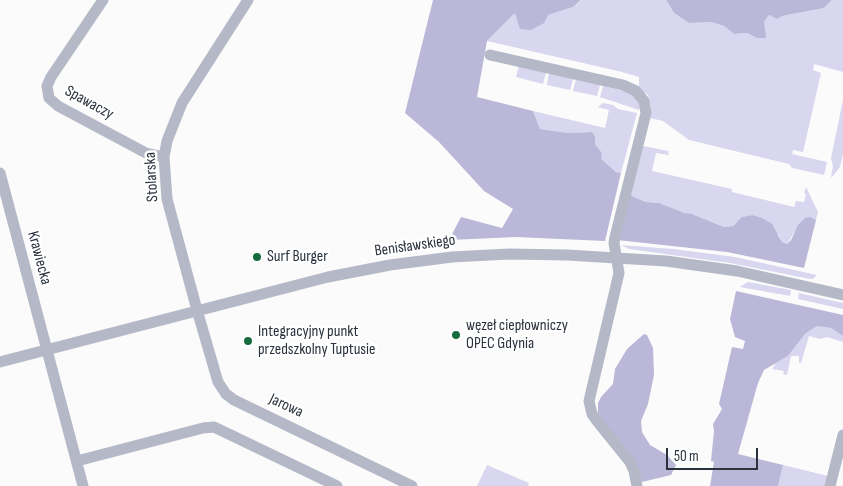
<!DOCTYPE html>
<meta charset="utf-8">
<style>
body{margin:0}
#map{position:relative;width:843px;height:486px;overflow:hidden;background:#fbfbfb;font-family:"Sofia Sans Condensed",sans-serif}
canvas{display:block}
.scale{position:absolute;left:666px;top:448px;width:92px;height:22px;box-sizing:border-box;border:2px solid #29323d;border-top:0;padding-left:6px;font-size:15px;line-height:18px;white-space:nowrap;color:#29323d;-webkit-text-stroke:4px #fff;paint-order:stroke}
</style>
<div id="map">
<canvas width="843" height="486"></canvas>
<div class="scale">50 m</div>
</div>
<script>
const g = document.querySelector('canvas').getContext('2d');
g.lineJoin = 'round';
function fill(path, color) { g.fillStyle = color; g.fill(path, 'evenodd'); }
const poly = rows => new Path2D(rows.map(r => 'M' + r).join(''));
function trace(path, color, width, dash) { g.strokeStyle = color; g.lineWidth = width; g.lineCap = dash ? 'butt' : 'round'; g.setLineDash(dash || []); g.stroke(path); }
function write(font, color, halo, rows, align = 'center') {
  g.font = font + ' "Sofia Sans Condensed",sans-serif'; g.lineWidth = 5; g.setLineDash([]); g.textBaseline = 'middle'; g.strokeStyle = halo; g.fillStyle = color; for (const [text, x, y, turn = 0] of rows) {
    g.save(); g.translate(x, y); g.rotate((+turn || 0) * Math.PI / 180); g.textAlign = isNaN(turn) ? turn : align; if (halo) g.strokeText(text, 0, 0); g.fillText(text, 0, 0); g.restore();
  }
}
const green = poly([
 [582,0,666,0,674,13,689,23,711,22,724,26,734,34,747,33,757,38,764,22,769,15,777,19,782,16,824,8,832,0,843,0,843,72,814,64,813,70,821,73,803,152,793,150,792,154,827,162,824,175,792,168,789,164,689,140,663,121,650,118,651,108,648,95,639,89,639,77,618,71,487,41,515,13,548,15,573,7],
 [519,65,546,72,543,84,516,77],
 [549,73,573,79,570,90,547,85],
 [576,79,600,85,597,96,573,91],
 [603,86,629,92,641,103,639,110,600,97],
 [843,100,843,154,840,167,832,177,831,177,833,166,831,158],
 [603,103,613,105,618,109,637,113,621,173,616,172,600,159,602,153,595,144,595,136,592,132,568,133,540,129,533,111,605,128,609,110,598,107],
 [644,146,668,151,669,155,656,153,652,171,732,189,732,192,794,207,796,201,804,202,806,194,804,193,806,187,818,212,816,220,795,231,787,244,782,242,779,235,752,215,743,217,733,226,724,227,692,214,684,214,659,203,646,202,636,198,629,194,641,150],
 [621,245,673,249,735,257,817,275,813,279,810,279,730,263,629,249],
 [748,282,791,290,790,296,740,287],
 [799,293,843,303,843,309,798,299],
 [817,326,831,328,843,336,843,342,827,337,820,339,809,336,801,363,799,363,799,356,791,356,787,375,783,374,784,371,772,369,776,363,788,356,805,334],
 [487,465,529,483,528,486,477,486],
 [783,465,828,476,826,486,778,486]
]);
const forest = poly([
 [433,0,581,0,573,7,548,15,544,23,531,30,520,29,515,13,487,41,477,97,533,111,540,129,568,133,592,132,595,136,595,144,602,153,601,159,616,172,621,173,605,241,516,237,449,240,461,217,502,228,513,209,484,191,439,142,405,113],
 [666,0,832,0,824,8,782,16,777,19,769,15,764,22,766,38,757,38,747,33,734,34,724,26,711,22,689,23,674,13],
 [629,194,636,198,646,202,659,203,684,213,692,214,724,227,733,226,742,217,752,215,762,218,772,224,782,242,787,244,791,240,798,225,805,218,810,217,816,220,804,268,727,252,617,240],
 [736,291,843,315,843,336,831,328,817,326,805,334,788,356,764,370,758,383,738,454,783,465,778,486,710,486,714,462,711,461,714,431,713,424,722,409,719,404,732,347,743,349,745,341,735,337,730,319],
 [644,334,647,335,653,348,654,375,648,404,641,421,642,432,650,445,667,455,676,465,671,475,642,482,598,413,598,403,601,397,613,384,615,369,627,349]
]);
const minor = poly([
 [103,0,51,77,47,86,49,98,58,106,146,153,164,157],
 [248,0,182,103,167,141,164,157,167,199,197,310,218,382,226,394,234,400,412,486],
 [490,55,623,85,636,91,644,101,646,113,615,237,614,243,619,273,589,401,592,414,597,421,630,462,634,471,637,486],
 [0,173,83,486],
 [0,362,328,277,390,265,452,257,509,254,567,255,666,261,737,271,843,295],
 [77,461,203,428,214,427,337,486],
 [830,486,843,435]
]);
const markers = [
 [257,257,5,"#166c3e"],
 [456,335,5,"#166c3e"],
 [248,341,5,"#166c3e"]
];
const streetNames = [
 ["Spawaczy",89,103,29],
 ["Stolarska",152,177,-93],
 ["Benisławskiego",415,246,-8],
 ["Krawiecka",39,258,75],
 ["Jarowa",286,406,25]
];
const poiNames = [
 ["Surf Burger",267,257],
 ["węzeł ciepłowniczy",466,326],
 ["OPEC Gdynia",466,344],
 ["Integracyjny punkt",258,332],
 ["przedszkolny Tuptusie",258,350]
];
fill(green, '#d9d6ef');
fill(forest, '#bbb7d8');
trace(minor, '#b5b9c7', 11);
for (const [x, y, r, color] of markers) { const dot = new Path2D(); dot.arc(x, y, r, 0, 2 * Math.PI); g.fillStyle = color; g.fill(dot); trace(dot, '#fff', 2); }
write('16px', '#29323d', '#fff', streetNames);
write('16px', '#29323d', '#fff', poiNames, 'left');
</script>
